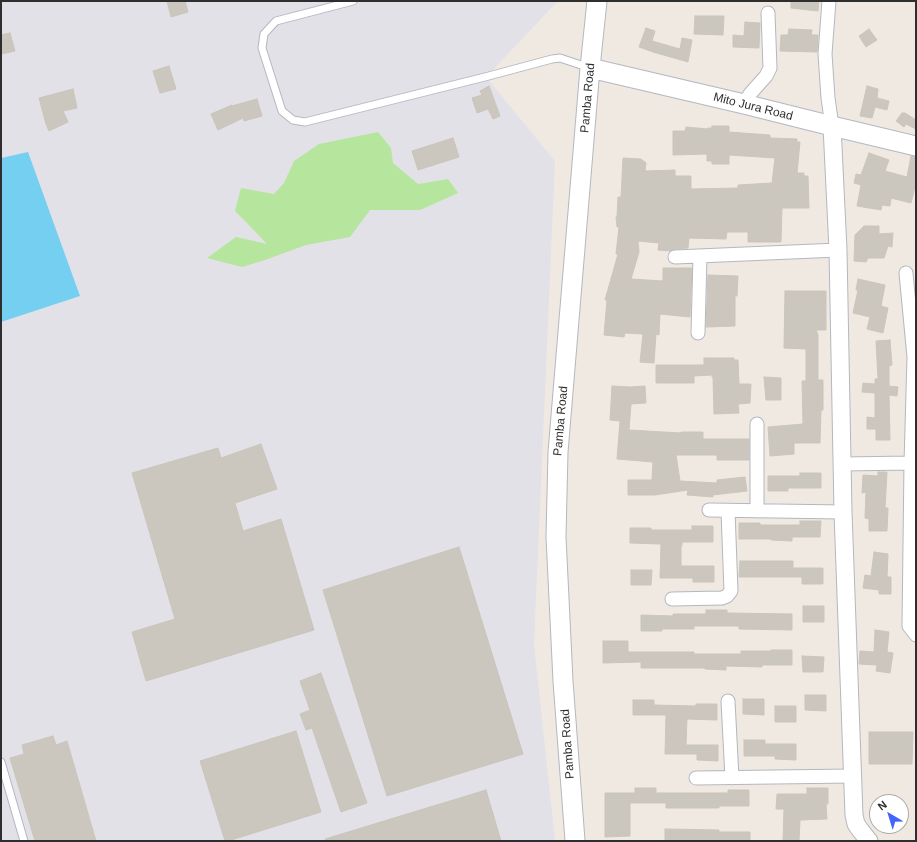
<!DOCTYPE html>
<style>
body{margin:0}
#map{position:relative;width:917px;height:842px;overflow:hidden;background:#efe9e1;font-family:Arial,sans-serif}
canvas{display:block}
.frame{position:absolute;inset:0;border:2px solid #2e2e2e;pointer-events:none}
.north{position:absolute;left:869px;top:794px;width:40px;height:40px;box-sizing:border-box;background:#fff;border:1px solid #ababab;border-radius:50%;rotate:322deg;font-size:11px;font-weight:700;line-height:16px;text-align:center;color:#2e2e2e}
.north::after{content:'';display:block;margin:auto;width:14px;height:18px;background:#4264fb;clip-path:polygon(50% 0,100% 100%,50% 72%,0 100%)}
</style>
<div id="map">
<canvas width="917" height="842"></canvas>
<div class="frame"></div>
<div class="north">N</div>
</div>
<script>
const g = document.querySelector('canvas').getContext('2d');
g.lineJoin = 'round';
function fill(path, color) { g.fillStyle = color; g.fill(path, 'evenodd'); }
const poly = rows => new Path2D(rows.map(r => 'M' + r).join(''));
function trace(path, color, width, dash) { g.strokeStyle = color; g.lineWidth = width; g.lineCap = dash ? 'butt' : 'round'; g.setLineDash(dash || []); g.stroke(path); }
function write(font, color, halo, rows, align = 'center') {
  g.font = font + ' Arial,sans-serif'; g.lineWidth = 3; g.setLineDash([]); g.textBaseline = 'middle'; g.strokeStyle = halo; g.fillStyle = color; for (const [text, x, y, turn = 0] of rows) {
    g.save(); g.translate(x, y); g.rotate((+turn || 0) * Math.PI / 180); g.textAlign = isNaN(turn) ? turn : align; if (halo) g.strokeText(text, 0, 0); g.fillText(text, 0, 0); g.restore();
  }
}
const industrial = poly([
 [1,1,558,1,486,77,555,161,534,644,555,841,1,841]
]);
const green = poly([
 [378,132,391,148,393,163,418,184,448,179,458,193,420,210,370,210,350,237,306,245,265,260,242,267,207,258,236,237,267,244,245,221,235,211,241,188,274,194,284,183,294,161,319,144]
]);
const water = poly([
 [28,152,80,296,1,322,1,158]
]);
const building = poly([
 [167,1,185,1,188,12,171,17,167,1],
 [791,1,819,1,818,11,791,8,791,1],
 [695,16,724,16,723,35,694,34,695,16],
 [745,22,760,23,759,48,733,47,733,35,744,36,745,22],
 [646,28,655,31,652,41,680,49,682,38,692,40,688,62,653,52,639,47,646,28],
 [789,29,812,30,811,35,818,35,817,52,780,51,781,35,788,35,789,29],
 [869,29,877,40,866,47,859,36,869,29],
 [10,33,15,51,1,54,1,35,10,33],
 [169,66,176,89,160,93,153,71,169,66],
 [489,86,500,116,493,119,488,109,477,113,472,98,482,95,480,91,489,86],
 [867,86,878,89,877,98,889,101,887,110,875,107,872,118,860,116,867,86],
 [73,89,77,108,63,111,68,122,49,131,46,124,39,98,73,89],
 [257,99,262,116,244,121,243,118,218,130,211,114,232,105,232,106,257,99],
 [902,113,905,113,916,120,916,129,906,124,904,127,896,121,902,113],
 [712,126,729,126,729,132,770,135,770,138,797,139,797,142,800,142,797,173,804,173,804,176,808,176,809,208,782,208,781,242,748,242,748,232,727,232,726,239,689,238,688,248,675,249,670,251,658,250,659,243,638,241,639,252,631,279,663,281,663,268,692,268,690,317,660,314,659,335,656,334,654,363,640,362,643,334,625,333,624,337,604,335,607,300,605,300,618,254,616,254,619,227,617,227,616,217,617,217,618,197,621,197,623,158,641,159,646,163,645,171,675,170,675,176,691,176,691,189,738,188,738,185,772,183,775,158,729,155,729,164,712,164,712,161,707,161,707,154,673,155,673,131,685,131,686,127,708,129,708,128,712,128,712,126],
 [453,138,459,157,418,170,412,151,453,138],
 [869,153,889,160,885,171,907,177,911,156,916,157,916,183,911,203,891,198,890,206,882,205,881,210,857,206,861,185,854,183,856,174,861,175,869,153],
 [864,226,879,226,879,234,893,233,892,247,888,246,884,258,868,258,866,262,854,261,855,235,864,226],
 [708,275,738,276,737,296,735,296,735,326,706,327,708,275],
 [858,279,885,285,881,306,888,308,883,333,867,329,870,317,853,313,858,290,856,290,858,279],
 [785,291,826,291,826,330,816,330,818,335,818,380,823,380,823,410,821,410,820,443,794,443,794,454,770,456,768,427,803,424,802,381,806,381,806,349,784,348,785,291],
 [890,340,892,365,889,366,889,386,898,387,897,396,889,395,890,440,876,440,876,429,867,429,867,417,875,418,875,393,862,392,863,383,875,384,875,379,878,379,876,341,890,340],
 [704,358,734,358,734,360,738,360,739,384,751,384,750,403,738,404,739,413,714,414,713,377,712,377,712,375,694,376,694,383,656,383,656,365,704,365,704,358],
 [764,377,781,378,781,400,766,400,764,377],
 [612,386,630,387,645,386,646,403,631,404,629,430,681,433,681,432,703,432,703,439,749,439,749,460,717,460,717,455,676,455,680,481,717,483,717,480,745,477,747,491,713,495,713,497,687,495,688,490,655,495,628,495,628,480,652,480,653,462,617,459,620,421,610,420,612,386],
 [261,444,277,489,235,503,243,531,281,519,314,630,146,681,132,632,175,619,132,473,218,448,221,458,261,444],
 [878,472,887,472,885,508,888,508,887,531,869,531,869,519,865,518,866,492,862,493,863,475,878,476,878,472],
 [800,473,821,473,821,488,788,488,788,491,768,491,768,476,800,476,800,473],
 [800,521,821,521,820,537,792,537,792,541,771,540,771,539,739,539,739,523,760,523,760,525,800,525,800,521],
 [692,526,713,526,713,542,682,542,682,546,681,546,681,566,714,566,714,582,693,582,693,578,660,578,661,544,630,543,630,528,651,528,651,530,692,530,692,526],
 [459,547,523,754,387,796,323,590,459,547],
 [874,552,888,554,887,577,891,577,891,594,879,594,879,590,863,588,865,575,871,576,874,552],
 [740,561,793,561,793,568,823,568,823,584,802,584,802,577,739,577,740,561],
 [631,570,652,570,651,585,631,585,631,570],
 [803,606,824,606,824,622,803,622,803,606],
 [706,610,727,610,727,613,792,614,792,630,739,629,739,626,694,626,694,629,662,629,662,631,641,631,641,615,673,616,673,614,706,614,706,610],
 [875,630,889,632,887,652,893,653,890,673,876,671,877,665,859,664,860,651,874,652,875,630],
 [603,641,628,641,628,652,694,652,694,654,741,654,741,651,771,651,771,650,792,650,792,665,762,665,762,667,726,666,726,670,705,669,705,668,641,668,641,662,603,663,603,641],
 [802,656,824,657,823,672,803,672,802,656],
 [321,673,367,803,341,812,312,728,306,730,300,714,310,710,300,681,321,673],
 [805,695,826,695,826,711,805,710,805,695],
 [743,699,764,699,764,715,743,714,743,699],
 [633,700,654,700,654,705,696,706,696,704,717,704,717,720,687,719,686,745,718,745,718,761,697,760,697,754,665,754,666,715,633,715,633,700],
 [775,706,796,706,796,722,775,722,775,706],
 [296,731,321,812,228,841,225,841,200,761,296,731],
 [869,732,913,732,912,764,869,764,869,732],
 [53,736,56,745,67,741,96,841,35,841,10,758,24,754,22,745,53,736],
 [744,740,765,740,765,744,796,744,796,760,775,759,775,756,744,756,744,740],
 [635,788,656,788,656,793,728,793,728,790,749,790,749,806,719,806,719,808,666,808,666,803,630,803,630,836,605,837,605,793,635,793,635,788],
 [807,788,828,788,828,804,826,804,827,819,800,820,799,841,783,841,784,809,776,809,777,794,807,794,807,788],
 [486,790,501,841,326,841,325,839,486,790],
 [665,829,719,830,719,832,750,832,750,841,665,841,665,829]
]);
const service = poly([
 [353,1,276,21,264,34,262,48,282,111,293,120,305,122,485,77,552,59,560,58,590,68],
 [1,762,24,841]
]);
const minor = poly([
 [829,1,825,54,828,98,832,126],
 [744,104,750,94,766,76,770,68,768,13],
 [675,257,838,250],
 [906,273,914,357,911,463,909,626,916,635],
 [698,333,700,256],
 [757,424,757,511],
 [842,464,911,463],
 [709,510,843,512],
 [672,599,722,598,727,596,731,591,728,511],
 [728,701,732,778],
 [696,778,853,776]
]);
const tertiary = poly([
 [832,126,838,250,843,512,854,815,856,824,861,831,869,841]
]);
const secondary = poly([
 [590,68,744,104,832,126,916,146],
 [575,841,563,681,556,537,558,452,590,68,597,1]
]);
const streetNames = [
 ["Pamba Road",588,98,-85],
 ["Mito Jura Road",753,107,14],
 ["Pamba Road",561,421,-85],
 ["Pamba Road",568,744,-94]
];
fill(industrial, '#e3e1e8');
fill(green, '#b6e59e');
fill(water, '#75cff0');
fill(building, '#cbc7bf');
trace(building, '#cbc5ba', 1);
trace(service, '#b4b7c1', 9);
trace(minor, '#b4b7c1', 15);
trace(tertiary, '#b4b7c1', 19);
trace(secondary, '#b4b7c1', 21);
trace(service, '#fff', 7);
trace(minor, '#fff', 13);
trace(tertiary, '#fff', 17);
trace(secondary, '#fff', 19);
write('12px', '#2e2e2e', '#fff', streetNames);
</script>
